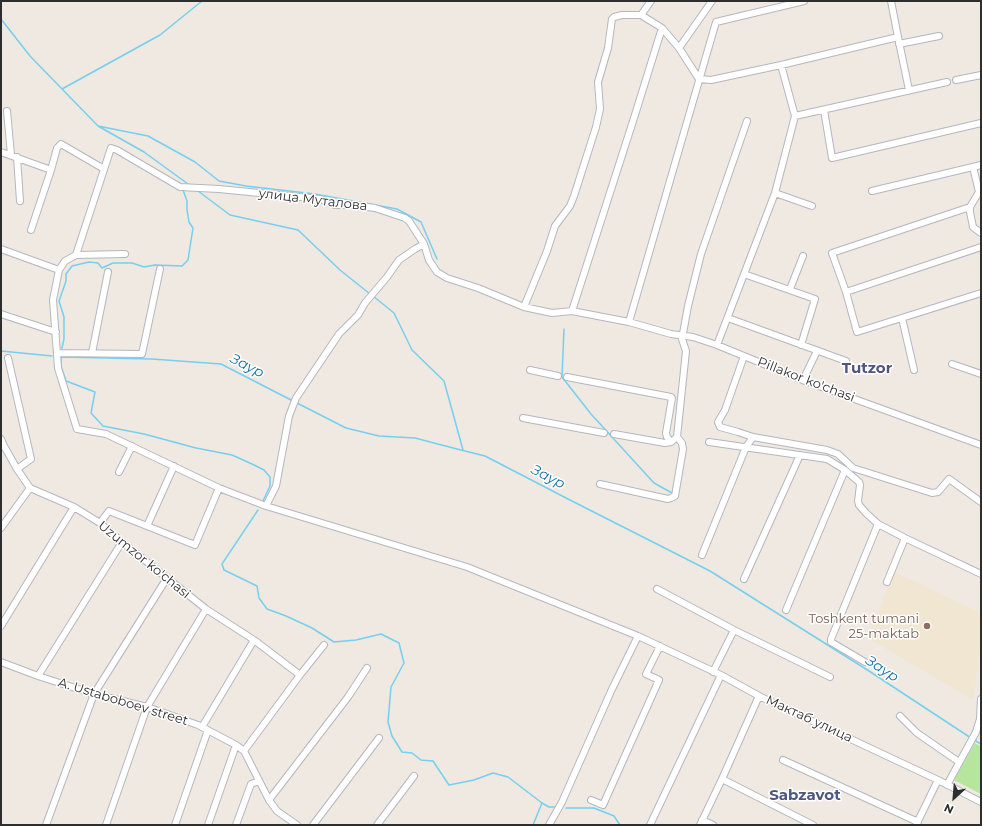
<!DOCTYPE html>
<meta charset="utf-8">
<style>
body{margin:0}
#map{position:relative;width:982px;height:826px;overflow:hidden;background:#efe9e1;font-family:Montserrat,sans-serif}
canvas{display:block}
.frame{position:absolute;inset:0;border:2px solid #2e2e2e;pointer-events:none}
.north{position:absolute;left:934px;top:778px;width:40px;height:40px;-webkit-text-stroke:3px #fff;paint-order:stroke;rotate:206deg;font-size:11px;font-weight:700;line-height:16px;text-align:center;color:#2e2e2e}
.north::after{content:'';display:block;margin:auto;width:14px;height:18px;background:#2e2e2e;clip-path:polygon(50% 0,100% 100%,50% 72%,0 100%)}
</style>
<div id="map">
<canvas width="982" height="826"></canvas>
<div class="frame"></div>
<div class="north">N</div>
</div>
<script>
const g = document.querySelector('canvas').getContext('2d');
g.lineJoin = 'round';
function fill(path, color) { g.fillStyle = color; g.fill(path, 'evenodd'); }
const poly = rows => new Path2D(rows.map(r => 'M' + r).join(''));
function trace(path, color, width, dash) { g.strokeStyle = color; g.lineWidth = width; g.lineCap = dash ? 'butt' : 'round'; g.setLineDash(dash || []); g.stroke(path); }
function write(font, color, halo, rows, align = 'center') {
  g.font = font + ' Montserrat,sans-serif'; g.lineWidth = 3; g.setLineDash([]); g.textBaseline = 'middle'; g.strokeStyle = halo; g.fillStyle = color; for (const [text, x, y, turn = 0] of rows) {
    g.save(); g.translate(x, y); g.rotate((+turn || 0) * Math.PI / 180); g.textAlign = isNaN(turn) ? turn : align; if (halo) g.strokeText(text, 0, 0); g.fillText(text, 0, 0); g.restore();
  }
}
const education = poly([
 [894,572,981,613,981,644,973,700,868,638]
]);
const green = poly([
 [975,743,981,747,981,794,954,780]
]);
const stream = poly([
 [1,19,30,56,98,126,144,152,188,184],
 [62,89,160,35,202,1],
 [98,126,148,136,195,162,219,181,246,186,315,194,397,209,421,222,437,259],
 [198,191,230,215,298,230,340,270,370,294],
 [373,296,394,313,412,350,444,381,463,450],
 [564,329,562,377,591,414,654,483,672,493],
 [62,348,64,339,64,317,59,301,66,281,66,274,72,266,89,262,98,263,102,268,113,263,132,263,144,267,155,265,182,266,188,260,193,228,189,222,187,210,187,201,183,190],
 [1,351,52,356],
 [297,403,346,428,379,436,415,438,453,448,485,456,568,499,710,571,869,671,971,738],
 [263,501,270,486,270,477,264,470,252,464,232,455,196,448,144,434,103,426,91,413,95,392,66,381,61,366,61,357,152,359,221,364,293,401],
 [258,510,222,564,224,570,257,586,259,598,267,609,286,616,312,628,334,642,356,640,381,634,399,643,404,663,391,687,388,722,392,736,402,752,412,753,421,760,433,761,449,785,474,780,493,773,508,777,542,803,549,807,555,807],
 [974,740,981,744],
 [566,808,594,808,614,816,620,825],
 [533,825,542,803]
]);
const minor = poly([
 [891,1,898,37,909,90],
 [641,15,651,1],
 [899,44,939,36],
 [679,48,712,1],
 [956,80,981,75],
 [824,110,832,158,981,123],
 [7,111,11,155],
 [795,116,947,82],
 [1,152,51,170,57,148,61,144,104,169],
 [17,157,20,201],
 [973,167,979,192,970,207,970,212,973,227,981,233],
 [872,191,981,165],
 [775,193,812,206],
 [970,207,832,253,846,292,857,332,981,293],
 [31,230,51,170],
 [1,249,59,270],
 [125,254,76,255,65,261,59,270,53,300,58,368,77,429,106,434,219,488,266,506,467,567,638,636,721,675,759,696,938,780,981,802],
 [76,255,111,148,117,150,180,187,219,189,320,199,335,205,353,205,375,208,405,218,409,221,424,244,429,260,437,272,447,278,478,288,524,307,552,313,572,311,629,322,671,334,693,337,717,345,805,381,981,445],
 [744,274,815,299,801,345],
 [790,289,803,256],
 [846,292,981,247],
 [524,307,547,251,555,226,570,206,574,196,596,127,600,109,598,82,608,48,612,19,614,17,622,15,641,15,662,28,679,48,699,79,711,80,781,65,898,37],
 [572,311,634,118,662,28],
 [1,314,56,332],
 [728,318,846,361],
 [902,318,914,370],
 [629,322,716,22,804,1],
 [717,345,775,193,795,116,781,65],
 [58,353,142,354,160,269],
 [92,353,108,272],
 [744,356,725,410,718,422,720,427,738,432,753,437],
 [8,358,31,459,17,469],
 [952,364,981,374],
 [530,370,558,376],
 [567,377,671,397,672,398,666,433,667,437,671,442],
 [803,380,817,351],
 [523,418,604,433],
 [677,437,686,351,682,339,688,306,701,254,747,121],
 [1,439,4,446,17,469,30,488,74,507,100,523,122,542,206,609,254,640,300,675],
 [709,442,827,459,845,470,859,482,860,485,858,501,859,505,866,513,878,524,905,538,981,574],
 [119,472,132,446],
 [600,484,668,499,671,498,675,496,683,449,682,443,677,437,671,442,665,443,614,434],
 [266,506,276,486,289,416,296,398,339,334,358,315,365,303,387,277,399,260,415,249,424,244],
 [100,523,109,511,195,545,219,488],
 [147,526,174,466],
 [1,528,30,488],
 [702,555,746,447,753,437,827,450,838,454,853,468,932,493,938,492,949,479,981,502],
 [744,579,800,455],
 [887,582,905,538],
 [657,589,734,630,830,677],
 [786,610,845,470],
 [1,626,74,507],
 [1,662,38,676,94,694,147,707,198,725,236,745,244,751,269,800,277,811,297,825],
 [865,662,831,642,831,639,878,524],
 [713,672,734,630],
 [38,676,122,542],
 [900,716,917,733,959,762],
 [202,727,254,640],
 [244,751,300,675,324,645],
 [783,760,918,822],
 [722,779,759,696],
 [947,785,976,732,980,719,981,699],
 [269,800,348,697,367,668],
 [591,800,603,805,659,680,646,674,660,646],
 [702,820,713,825],
 [46,825,94,694,167,578],
 [106,825,147,707,206,609],
 [175,825,208,730],
 [208,825,236,745],
 [236,825,251,784,259,781],
 [313,825,379,738],
 [377,825,414,776],
 [549,825,562,802,612,689,638,636],
 [650,825,721,675],
 [700,825,722,779,813,825],
 [916,825,938,780]
]);
const markers = [
 [927,626,4,"#8d6e63"]
];
const streetNames = [
 ["улица Муталова",313,200,7],
 ["Pillakor ko'chasi",806,380,21],
 ["Uzumzor ko'chasi",144,560,39],
 ["A. Ustaboboev street",123,702,17],
 ["Мактаб улица",809,719,25]
];
const educationNames = [
 ["Toshkent tumani",919,619],
 ["25-maktab",919,634]
];
const waterNames = [
 ["Заур",247,366,27],
 ["Заур",548,477,27],
 ["Заур",882,669,33]
];
const quarterNames = [
 ["Tutzor",867,369],
 ["Sabzavot",805,796]
];
fill(education, '#f0e6d1');
fill(green, '#b6e59e');
trace(stream, '#75cff0', 1.5);
trace(minor, '#b4b7c1', 8);
trace(minor, '#fff', 6);
for (const [x, y, r, color] of markers) { const dot = new Path2D(); dot.arc(x, y, r, 0, 2 * Math.PI); g.fillStyle = color; g.fill(dot); trace(dot, '#fff', 1.5); }
write('13px', '#2e2e2e', '#fff', streetNames);
write('13px', '#785e54', '#fff', educationNames, 'right');
write('italic 14px', '#0d6fa3', '#fff', waterNames);
write('bold 15px', '#4d5680', '#fff', quarterNames);
</script>
